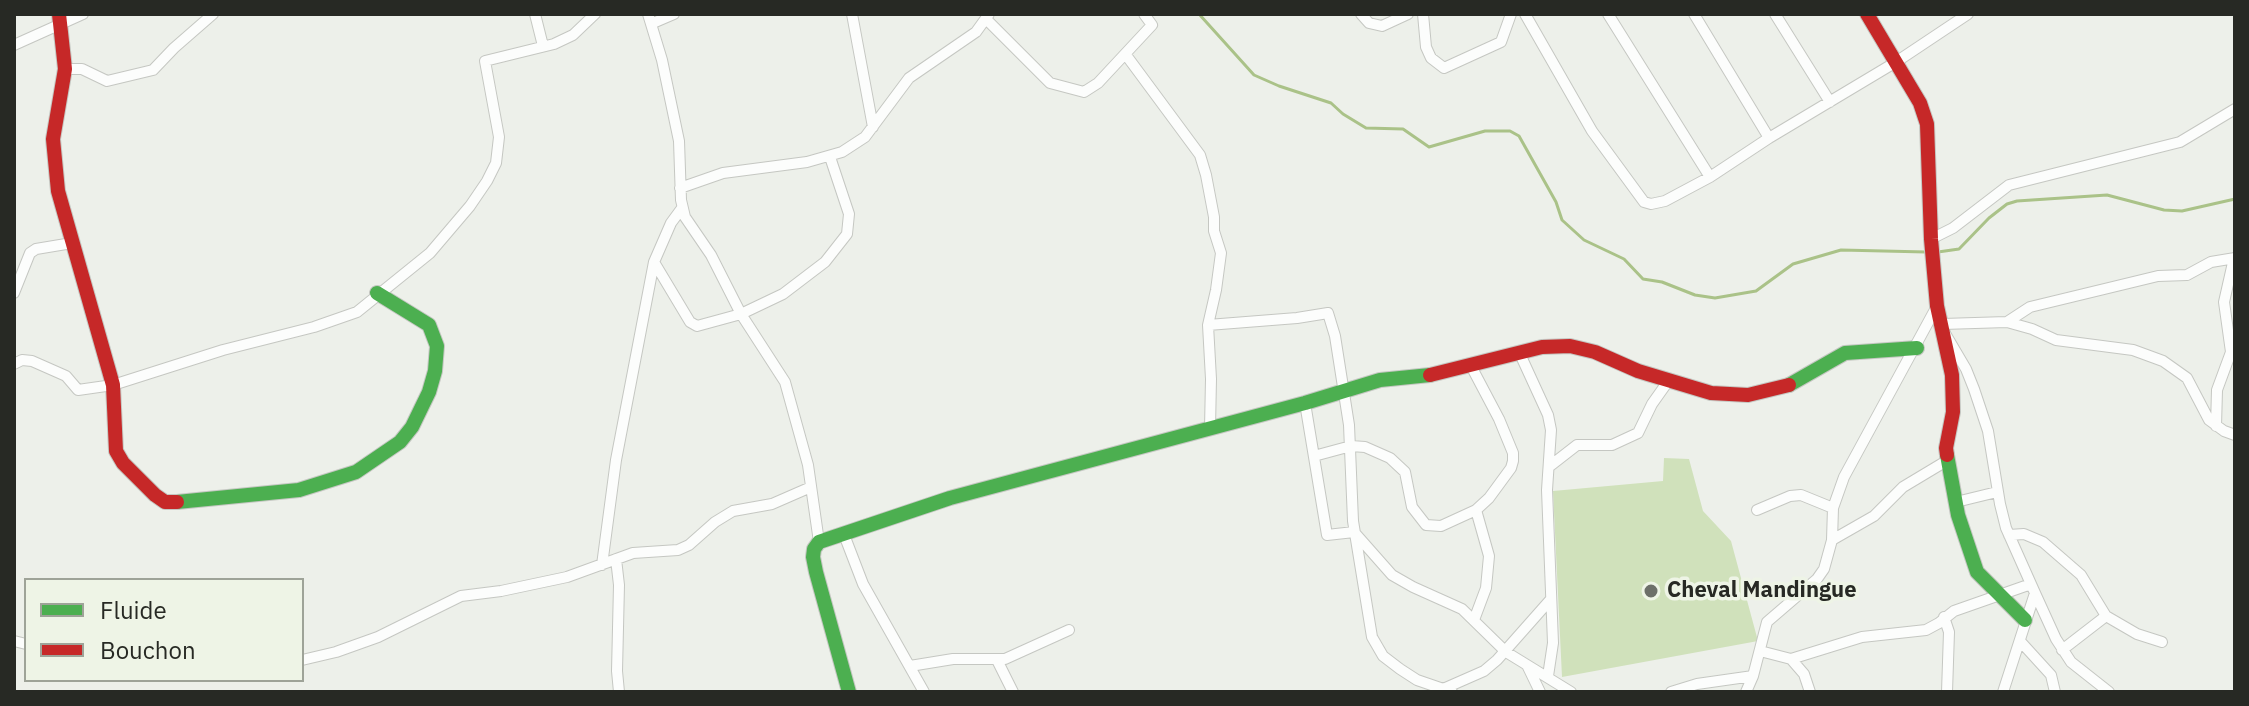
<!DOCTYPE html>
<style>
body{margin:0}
#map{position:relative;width:2249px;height:706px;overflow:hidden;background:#edf0ea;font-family:"IBM Plex Sans",sans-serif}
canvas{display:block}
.frame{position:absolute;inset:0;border:16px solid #272924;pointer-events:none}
.legend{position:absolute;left:24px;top:578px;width:280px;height:104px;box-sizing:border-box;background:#eef4e6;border:2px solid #9ea398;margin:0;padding:10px 14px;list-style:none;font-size:24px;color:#272924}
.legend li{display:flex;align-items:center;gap:16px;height:40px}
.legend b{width:40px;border:2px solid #9ea398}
</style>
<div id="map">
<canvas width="2249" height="706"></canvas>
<div class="frame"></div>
<ul class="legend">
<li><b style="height:10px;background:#4caf50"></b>Fluide</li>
<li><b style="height:10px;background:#c62828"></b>Bouchon</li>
</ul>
</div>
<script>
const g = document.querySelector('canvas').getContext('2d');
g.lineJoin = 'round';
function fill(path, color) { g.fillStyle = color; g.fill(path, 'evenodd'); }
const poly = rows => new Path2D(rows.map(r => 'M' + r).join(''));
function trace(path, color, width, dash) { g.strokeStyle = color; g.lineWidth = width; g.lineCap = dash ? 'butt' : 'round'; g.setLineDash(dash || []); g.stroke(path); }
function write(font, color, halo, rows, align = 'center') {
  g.font = font + ' "IBM Plex Sans",sans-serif'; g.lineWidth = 7; g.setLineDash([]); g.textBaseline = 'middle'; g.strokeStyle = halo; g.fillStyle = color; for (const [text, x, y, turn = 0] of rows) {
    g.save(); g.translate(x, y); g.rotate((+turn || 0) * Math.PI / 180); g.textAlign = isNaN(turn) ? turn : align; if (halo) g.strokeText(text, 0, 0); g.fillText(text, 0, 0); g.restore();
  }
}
const green = poly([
 [1664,458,1689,459,1703,511,1731,541,1758,641,1562,677,1553,491,1663,481]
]);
const stream = poly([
 [1199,14,1254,75,1279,86,1331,103,1343,114,1366,128,1403,129,1429,147,1485,131,1510,131,1519,136,1556,202,1562,220,1584,240,1624,259,1643,279,1662,282,1695,295,1715,298,1756,291,1793,264,1841,250,1926,252],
 [1938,252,1959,249,1989,218,2007,204,2017,201,2107,195,2164,210,2182,211,2235,199]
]);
const street = poly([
 [535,14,543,46],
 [648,14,662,60,679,141,681,200,685,217,711,255,741,314,785,382,808,465,819,542],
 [852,14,873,127],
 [1361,14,1369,23,1382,26,1408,14],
 [1423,14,1426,47,1431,58,1444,68,1501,42,1511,14],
 [1525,14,1592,131,1644,202,1651,204,1665,201,1710,177,1769,138,1896,62,1968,14],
 [1608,14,1710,177],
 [1694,14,1769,138],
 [1775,14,1830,102],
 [987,20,1050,83,1084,92,1098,83,1152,25,1144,14],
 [653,23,674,14],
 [14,45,83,14],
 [1126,55,1200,155,1206,175,1214,217,1214,231,1221,253,1216,290,1208,325,1211,379,1210,428],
 [65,69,82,69,107,81,153,70,174,48,213,14],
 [680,188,723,173,807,162,842,152,865,137,909,78,976,32,989,14],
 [1931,239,1953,228,2009,185,2180,142,2235,109],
 [654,262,690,322,697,326,741,314,783,294,825,262,847,234,849,214,830,157],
 [14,293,30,253,36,249,72,243],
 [2007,322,2030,307,2158,276,2187,275,2211,262,2235,258],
 [1943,324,2007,322,2032,329,2056,340,2133,350,2163,361,2187,378,2209,420,2224,431,2235,435],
 [1208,325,1297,318,1328,313,1335,336,1349,425,1353,521,1372,637,1383,656,1400,669,1417,680,1452,692],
 [1946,335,1966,369,1974,389,1988,431,2000,504,2006,528,2035,593,2056,639,2071,662,2109,692],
 [1520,354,1548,415,1551,430,1547,490,1553,643,1548,676],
 [14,364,22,360,32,361,66,376,78,390,113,385,223,350,314,327,357,312,430,253,470,206,487,181,496,163,499,137,485,61,554,44,573,35,595,14],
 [1305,403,1327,535,1354,532,1392,575,1413,587,1462,609,1506,652,1571,692],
 [2216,426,2217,390,2231,352,2224,302,2234,258],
 [1314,456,1351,446,1365,447,1390,458,1405,472,1412,507,1426,525,1441,526,1476,510,1489,498,1511,468,1513,461,1513,453,1499,419,1471,366],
 [1550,466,1577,445,1612,445,1638,433,1652,404,1669,380],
 [1956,502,1997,492],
 [1757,510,1790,496,1801,495,1833,508],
 [843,532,863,584,924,692],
 [2009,535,2024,534,2043,542,2081,575,2106,616,2137,634,2162,642],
 [1832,540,1874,516,1903,487,1948,460],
 [616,559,619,585,617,671,619,692],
 [602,565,616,460,654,262,671,223,682,208],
 [1944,617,1949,632,1947,692],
 [1474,620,1486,588,1489,556,1476,510],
 [14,641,26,644],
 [2020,641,2051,675,2055,692],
 [2062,650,2106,616],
 [1760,651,1791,659,1804,674,1810,692],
 [1791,659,1862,637,1926,630,1939,623,1954,611,2031,584],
 [302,660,336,652,378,637,461,596,501,591,567,577,633,553,678,550,689,545,715,522,733,511,772,504,811,487],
 [997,660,1013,692],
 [1527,665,1540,692],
 [910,666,953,659,1005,659,1069,630],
 [1443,689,1484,671,1497,660,1551,599],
 [1671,692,1697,684,1753,676],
 [1746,692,1753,676,1767,622,1817,579,1824,569,1832,540,1833,508,1844,477,1937,306],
 [2003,692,2035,593]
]);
const fast = poly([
 [1789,385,1845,353,1917,348],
 [1947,455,1958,515,1977,572,2025,620],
 [177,502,299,490,356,472,400,442,412,427,429,392,435,371,437,346,429,325,377,293],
 [849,692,816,572,813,557,814,549,819,542,950,498,1305,403,1380,380,1430,375]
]);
const jam = poly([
 [59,14,65,69,53,139,58,191,113,385,116,451,123,463,155,495,165,502,177,502],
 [1867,14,1920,103,1927,124,1931,239,1937,306,1952,375,1953,412,1946,448,1947,455],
 [1430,375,1542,347,1570,346,1595,352,1638,371,1711,393,1748,395,1789,385]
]);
const markers = [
 [1651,591,8,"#6c6f69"]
];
const poiNames = [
 ["Cheval Mandingue",1667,591]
];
fill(green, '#d0e1bb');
trace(stream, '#aac288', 3);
trace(street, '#c5c7c2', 12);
trace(fast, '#c5c7c2', 16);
trace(jam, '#c5c7c2', 16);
trace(street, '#fcfdfc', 10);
trace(fast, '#4caf50', 14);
trace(jam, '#c62828', 14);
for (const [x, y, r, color] of markers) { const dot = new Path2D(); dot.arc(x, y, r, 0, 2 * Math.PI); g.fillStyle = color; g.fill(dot); trace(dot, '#eef4e6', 3); }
write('bold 22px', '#272924', '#eef4e6', poiNames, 'left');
</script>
